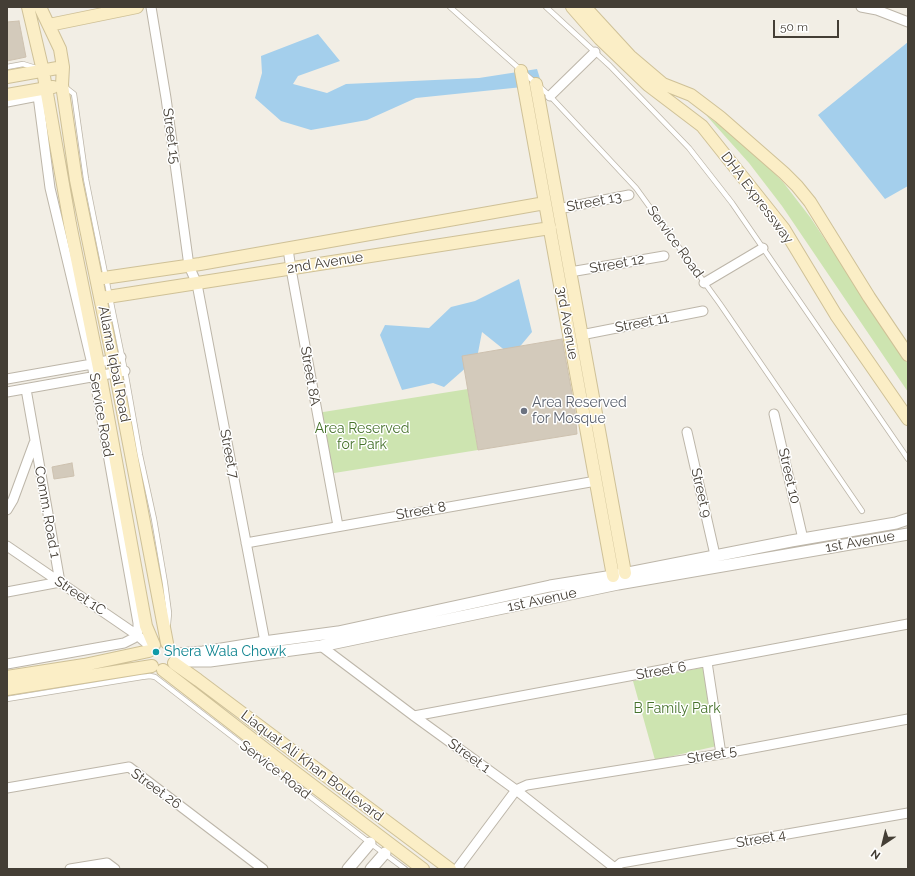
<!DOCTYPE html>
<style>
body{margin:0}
#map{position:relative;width:915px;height:876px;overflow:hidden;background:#f2eee5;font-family:Raleway,sans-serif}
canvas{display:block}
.frame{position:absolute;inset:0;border:8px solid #443e35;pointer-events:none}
.north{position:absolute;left:863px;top:824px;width:40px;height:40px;-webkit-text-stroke:3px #fff;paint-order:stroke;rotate:215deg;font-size:11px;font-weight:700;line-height:16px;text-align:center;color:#443e35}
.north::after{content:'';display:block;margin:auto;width:14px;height:18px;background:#443e35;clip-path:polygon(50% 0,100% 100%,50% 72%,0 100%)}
.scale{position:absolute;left:773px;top:20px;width:66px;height:18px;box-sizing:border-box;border:2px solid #443e35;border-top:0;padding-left:5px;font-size:12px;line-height:14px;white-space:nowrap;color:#443e35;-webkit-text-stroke:3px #fff;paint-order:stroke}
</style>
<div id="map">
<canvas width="915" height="876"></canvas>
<div class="frame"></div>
<div class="north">N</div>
<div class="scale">50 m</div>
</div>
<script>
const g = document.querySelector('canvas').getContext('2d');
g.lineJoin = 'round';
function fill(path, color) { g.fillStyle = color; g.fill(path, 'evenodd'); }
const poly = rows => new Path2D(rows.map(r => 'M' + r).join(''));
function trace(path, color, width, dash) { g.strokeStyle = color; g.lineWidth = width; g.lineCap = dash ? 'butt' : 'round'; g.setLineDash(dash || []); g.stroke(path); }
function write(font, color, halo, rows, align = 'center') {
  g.font = font + ' Raleway,sans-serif'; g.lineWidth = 3; g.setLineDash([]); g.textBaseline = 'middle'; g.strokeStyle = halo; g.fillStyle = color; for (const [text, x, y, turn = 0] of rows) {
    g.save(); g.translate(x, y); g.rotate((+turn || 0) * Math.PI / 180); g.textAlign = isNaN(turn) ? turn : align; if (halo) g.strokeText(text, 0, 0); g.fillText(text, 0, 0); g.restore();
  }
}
const green = poly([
 [706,115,738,139,767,166,783,182,810,217,908,364,908,392,782,206,749,163],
 [468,389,478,450,328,474,317,413],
 [706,667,717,746,655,760,633,681]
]);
const water = poly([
 [318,34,340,61,298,76,293,84,327,93,346,84,479,78,537,69,542,85,416,98,367,120,311,130,281,121,255,98,262,73,261,56],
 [908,42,908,186,885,199,818,115],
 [519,279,532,332,512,356,482,332,477,358,444,387,433,383,402,390,380,335,385,325,429,328,451,307,475,301]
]);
const building = poly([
 [19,21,26,57,7,61,7,22,19,21],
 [562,339,575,410,577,434,478,450,462,356,562,339],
 [72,463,74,476,54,479,52,467,72,463]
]);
const service = poly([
 [450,7,550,96,636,188,720,304,862,511],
 [546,7,610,66,689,148,732,203,908,459],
 [7,67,23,64,36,68],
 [65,87,74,94,86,179,94,219,126,376,140,455,154,519,165,583,169,613,168,624],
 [7,699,142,677,150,676,155,677,370,843,405,869]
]);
const minor = poly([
 [151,7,166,98,189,266,197,284,265,642],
 [861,7,877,10,908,22],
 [550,96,595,52],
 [7,102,38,96,50,188,92,364,138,623,138,631,134,638,124,643,7,664],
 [558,209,629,195],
 [288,249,291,269,338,526],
 [570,272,664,256],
 [704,283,763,248],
 [581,335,703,311],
 [7,379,92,364,121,357],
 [7,392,125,371],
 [774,414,803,539],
 [687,432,715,555],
 [7,510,13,500,34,443],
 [246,543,596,481],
 [7,546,137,635,151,647],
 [7,592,60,582,26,389],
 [321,646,414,716,516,790,616,869],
 [707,662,721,754],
 [414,716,908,624],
 [7,788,129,767,263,869],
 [615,868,621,863,908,813],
 [70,869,107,863,115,869],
 [457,869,516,790,527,785,721,754,908,719]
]);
const tertiary = poly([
 [176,654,203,652,271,641,338,632,550,586,613,576,791,541,896,523,908,519],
 [175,661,210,661,321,646,618,584,908,534],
 [348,869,370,843],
 [371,869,385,853]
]);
const secondary = poly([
 [28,7,43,71,70,224,99,368,146,626,154,645],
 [40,7,60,49,63,67,62,85,76,180,115,370,167,643],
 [572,7,600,39,648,85,702,126,784,229,836,315,908,419],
 [585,7,630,56,663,84,691,95,720,117,784,173,797,186,810,202,869,297,908,355],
 [49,25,137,7],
 [521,71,613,576],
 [7,77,63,67],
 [536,84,625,573],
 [7,95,53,87],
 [97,279,200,264,545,203],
 [101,298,550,228],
 [174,663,198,680,450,869],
 [163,670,287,766,423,869],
 [7,677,84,665,149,651],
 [7,689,152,666]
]);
const markers = [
 [524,411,4,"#6b7280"],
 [156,652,4,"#0f9aa8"]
];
const streetNames = [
 ["Street 15",171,136,82],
 ["DHA Expressway",757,198,53],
 ["Street 13",594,202,-11],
 ["Service Road",675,242,54],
 ["2nd Avenue",325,263,-9],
 ["Street 12",617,264,-10],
 ["3rd Avenue",567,323,80],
 ["Street 11",642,323,-11],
 ["Allama Iqbal Road",114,364,79],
 ["Street 8A",310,376,80],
 ["Service Road",101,415,80],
 ["Street 7",229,454,79],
 ["Street 10",789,476,77],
 ["Street 9",701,493,77],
 ["Street 8",421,511,-10],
 ["Comm. Road 1",47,512,80],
 ["1st Avenue",860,542,-10],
 ["Street 1C",80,596,34],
 ["1st Avenue",542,600,-12],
 ["Street 6",661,671,-10],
 ["Street 5",712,755,-10],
 ["Street 1",469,756,36],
 ["Liaquat Ali Khan Boulevard",312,766,37],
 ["Service Road",275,770,38],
 ["Street 26",156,789,36],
 ["Street 4",761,839,-10]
];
const worshipNames = [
 ["Area Reserved",532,403],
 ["for Mosque",532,419]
];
const parkNames = [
 ["Area Reserved",362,429],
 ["for Park",362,445],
 ["B Family Park",677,709]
];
const cultureNames = [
 ["Shera Wala Chowk",164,652]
];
fill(green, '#cde4b0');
fill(water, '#a4cfec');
fill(building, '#d3cabb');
trace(building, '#cdc1af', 1);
trace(service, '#bdb6a9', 6);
trace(minor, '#bdb6a9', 11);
trace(tertiary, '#bdb6a9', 13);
trace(secondary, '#cfc197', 14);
trace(service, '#fff', 4.5);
trace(minor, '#fff', 9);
trace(tertiary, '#fff', 11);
trace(secondary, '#fbeec6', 12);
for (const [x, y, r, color] of markers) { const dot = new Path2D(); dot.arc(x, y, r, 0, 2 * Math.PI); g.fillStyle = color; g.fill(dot); trace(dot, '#fff', 1.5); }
write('14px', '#443e35', '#fff', streetNames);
write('14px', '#5b616d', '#fff', worshipNames, 'left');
write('14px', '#46722c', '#fff', parkNames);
write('14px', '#0d838f', '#fff', cultureNames, 'left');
</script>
